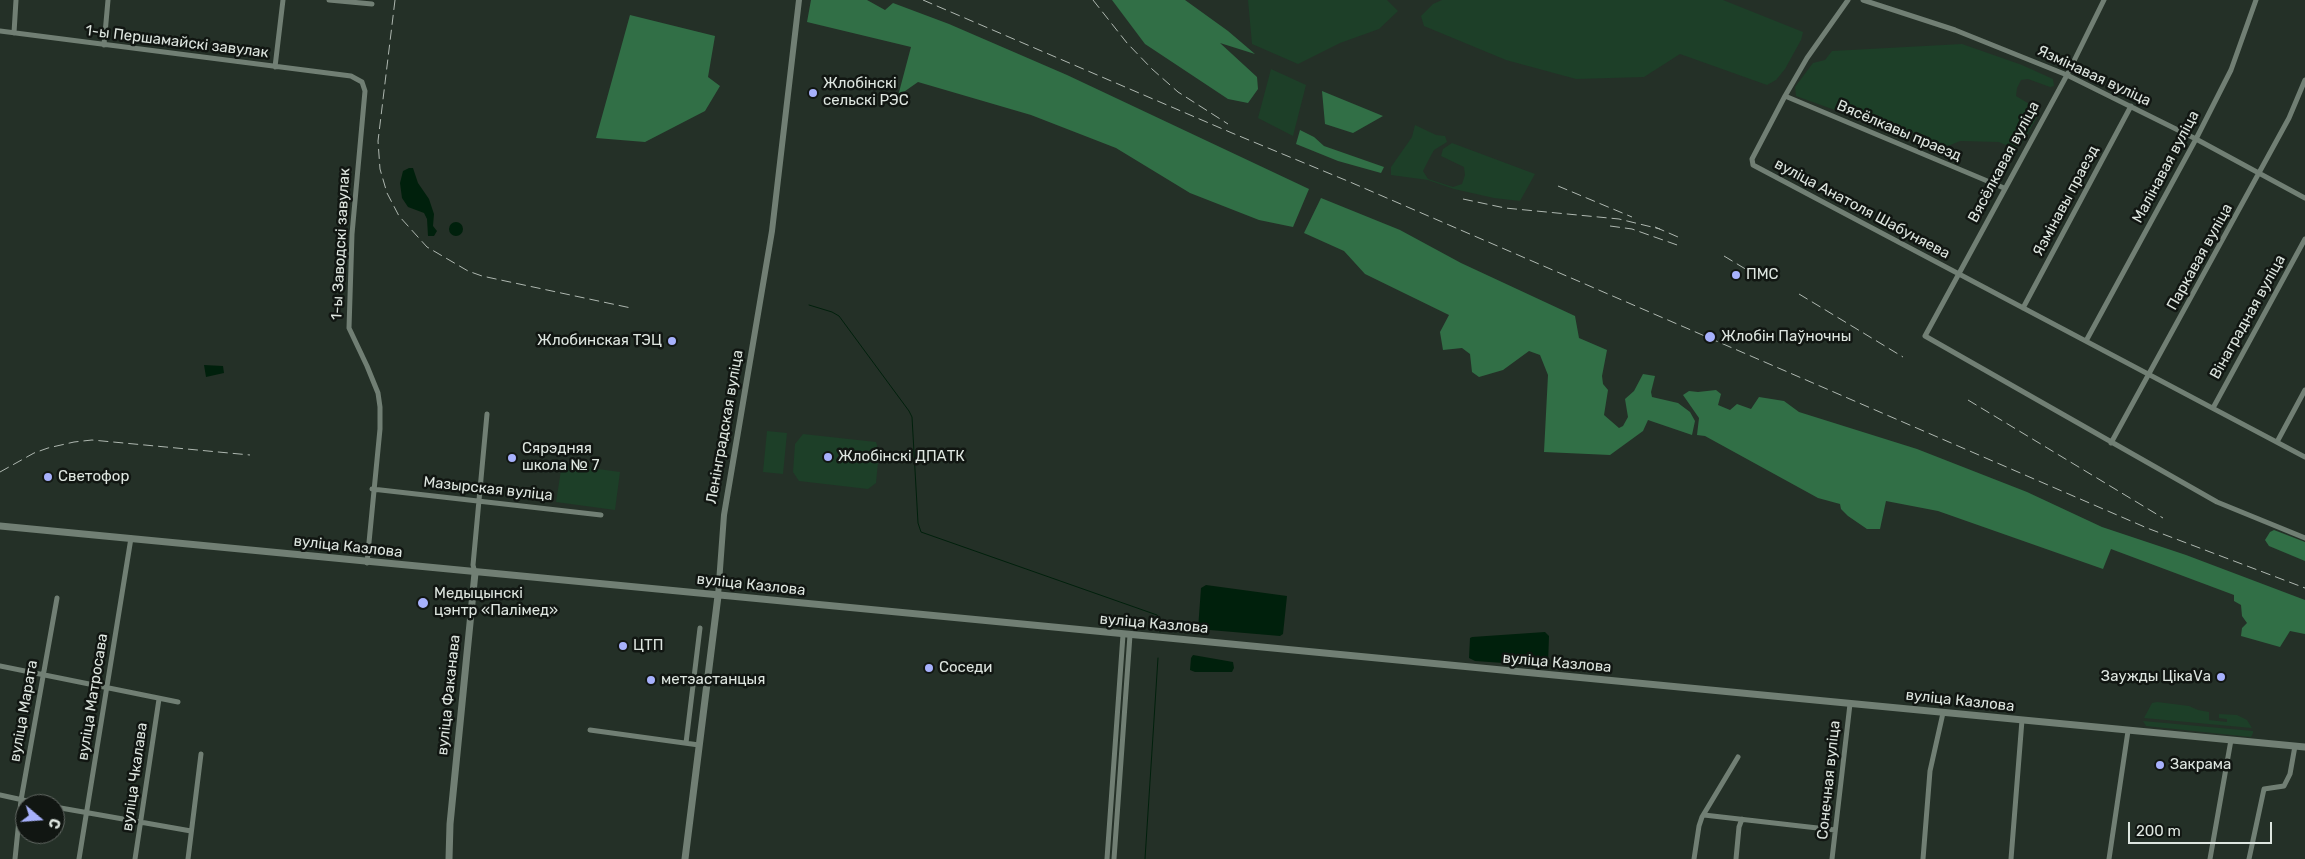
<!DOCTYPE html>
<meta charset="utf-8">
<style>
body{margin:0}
#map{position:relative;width:2305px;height:859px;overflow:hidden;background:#243027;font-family:Rubik,sans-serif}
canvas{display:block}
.north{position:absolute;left:15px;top:794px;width:50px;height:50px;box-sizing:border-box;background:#111612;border:1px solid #636964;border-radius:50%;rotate:108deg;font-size:14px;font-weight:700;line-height:20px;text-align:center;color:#dee6e0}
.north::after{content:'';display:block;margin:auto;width:18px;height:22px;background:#a7b1fc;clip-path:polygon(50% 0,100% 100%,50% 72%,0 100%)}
.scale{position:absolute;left:2128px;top:822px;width:144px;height:22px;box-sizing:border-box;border:2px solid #dee6e0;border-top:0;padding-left:6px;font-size:15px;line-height:18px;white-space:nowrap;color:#dee6e0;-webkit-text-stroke:4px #111612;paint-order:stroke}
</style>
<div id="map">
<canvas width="2305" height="859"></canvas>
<div class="north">С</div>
<div class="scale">200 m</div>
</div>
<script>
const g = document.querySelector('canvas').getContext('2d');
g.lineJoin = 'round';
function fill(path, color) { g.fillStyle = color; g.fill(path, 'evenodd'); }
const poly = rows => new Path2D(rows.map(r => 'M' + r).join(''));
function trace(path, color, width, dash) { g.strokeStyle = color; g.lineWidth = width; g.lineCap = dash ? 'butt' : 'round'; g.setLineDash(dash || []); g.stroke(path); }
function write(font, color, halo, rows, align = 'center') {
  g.font = font + ' Rubik,sans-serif'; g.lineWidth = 5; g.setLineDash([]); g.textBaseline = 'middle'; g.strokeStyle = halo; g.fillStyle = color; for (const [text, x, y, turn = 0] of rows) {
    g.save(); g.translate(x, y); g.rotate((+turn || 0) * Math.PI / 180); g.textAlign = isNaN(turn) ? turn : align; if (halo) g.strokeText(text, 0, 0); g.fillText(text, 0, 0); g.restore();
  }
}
const green = poly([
 [1248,0,1387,0,1398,11,1379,29,1340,43,1298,64,1252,44],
 [1442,0,1723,0,1803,32,1801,40,1785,69,1776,80,1767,85,1680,54,1644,77,1576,79,1506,60,1424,26,1421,16,1433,4],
 [1962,44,2022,65,2053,79,2054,86,2050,87,2028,79,2021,80,2017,88,2016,96,2036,108,2039,114,2022,143,2014,149,1999,142,1960,141,1948,146,1932,143,1910,131,1871,123,1796,96,1795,87,1813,63,1825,60,1832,51],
 [1271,69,1306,85,1293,136,1258,118],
 [1415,125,1436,135,1445,136,1447,142,1434,150,1428,161,1423,171,1428,179,1453,187,1462,184,1465,175,1464,167,1441,156,1443,149,1452,143,1535,174,1520,201,1494,198,1454,189,1428,180,1391,175,1391,167,1412,137],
 [767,431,787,433,783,474,763,472],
 [803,434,876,442,879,452,876,483,868,489,799,481,793,472,795,444],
 [562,464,620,472,615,510,556,502],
 [2157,702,2189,706,2198,710,2209,712,2209,720,2227,722,2227,719,2219,718,2219,714,2237,715,2247,720,2252,728,2144,718,2152,703],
 [2143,721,2253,731,2253,733,2251,737,2146,726]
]);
const forest = poly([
 [811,0,867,0,885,10,893,3,949,24,1067,75,1309,189,1293,227,1259,220,1190,193,1116,148,1031,115,918,82,898,96,911,47,807,22],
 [1112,0,1185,0,1228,31,1255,54,1220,43,1257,77,1258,89,1248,103,1228,99,1145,44],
 [630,15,715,36,708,77,720,86,705,111,645,142,596,138],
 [1322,91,1383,116,1353,133,1325,124],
 [1300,130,1314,137,1324,146,1384,167,1381,173,1338,161,1296,144],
 [1321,198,1400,230,1461,263,1575,316,1579,338,1607,350,1602,376,1603,384,1608,390,1604,415,1619,428,1623,426,1628,417,1625,399,1634,391,1643,374,1655,376,1651,392,1652,397,1678,403,1690,412,1695,421,1692,435,1648,420,1643,431,1610,455,1544,452,1548,375,1540,355,1529,351,1503,370,1479,377,1472,372,1470,354,1462,348,1443,350,1440,332,1449,315,1365,274,1344,251,1304,233],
 [1716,390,1721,394,1718,405,1730,410,1737,404,1751,409,1759,397,1784,401,1799,412,1917,449,2027,492,2102,527,2186,555,2305,600,2305,634,2290,631,2280,647,2241,636,2242,628,2247,623,2242,616,2241,605,2234,601,2234,595,2111,549,2103,569,1938,511,1886,501,1880,529,1867,529,1848,516,1841,509,1840,504,1818,498,1705,436,1697,435,1699,418,1683,395,1689,391,1698,392],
 [2274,530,2305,542,2305,561,2269,546,2265,540,2270,532]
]);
const water = poly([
 [409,168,413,168,418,183,429,199,434,214,433,226,437,231,434,236,428,236,427,219,424,213,408,207,402,198,400,183,403,171],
 '449 229a7 7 0 1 1 14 0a7 7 0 1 1-14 0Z',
 [204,365,223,366,224,373,206,377],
 [1206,585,1287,596,1283,634,1280,636,1198,629,1201,588],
 [1545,632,1549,636,1548,665,1546,666,1475,661,1469,658,1470,638,1472,637],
 [1193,655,1233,662,1234,668,1232,672,1195,672,1190,670,1191,658]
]);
const stream = poly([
 [809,305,832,312,839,316,909,411,912,417,918,523,921,532,1157,615,1161,620,1160,632],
 [1162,620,1197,623],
 [1145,859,1158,658]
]);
const minor = poly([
 [329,0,372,4],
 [1848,0,1807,58,1785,96,1752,159,1753,165,2305,457],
 [1863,0,1955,30,2067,75,2196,139,2305,198],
 [2104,0,2067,75,1925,336,2217,502,2305,538],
 [0,31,351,76,362,82,365,91,352,234,349,328,367,366,378,393,380,407,380,429,367,563],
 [14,33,16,0],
 [104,45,108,0],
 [275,67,283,0],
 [1785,96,2004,188],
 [2023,308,2131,106],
 [2086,341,2196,139,2231,70,2256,0],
 [2213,408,2305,239],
 [2277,442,2305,390],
 [2111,443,2289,118,2305,80],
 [372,489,601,515],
 [475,573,473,565,487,414],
 [0,666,178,702],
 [590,730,699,745],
 [686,743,700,628],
 [0,795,41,804],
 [55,807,191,831],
 [1704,815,1835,830],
 [15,859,21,800,57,598],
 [79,859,131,538],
 [135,859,159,699],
 [188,859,201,754],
 [1107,859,1123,635],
 [1114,859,1130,635],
 [1694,859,1699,826,1702,817,1738,757],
 [1736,859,1739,827,1742,819],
 [1832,859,1850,704],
 [1923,859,1930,771,1943,713],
 [2011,859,2022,720],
 [2109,859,2128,731],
 [2210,859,2231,740],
 [2249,859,2264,789,2284,786,2290,774,2295,746]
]);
const tertiary = poly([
 [718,596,724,515,772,231,799,0]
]);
const secondary = poly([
 [0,526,2305,747],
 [449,859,450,824,475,573],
 [685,859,718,596]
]);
const rail = poly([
 [395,0,378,141,380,169,387,193,399,216,427,247,468,271,482,276,631,308],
 [923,0,1232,133,1350,182,2147,528,2305,588],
 [1093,0,1127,43,1152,69,1178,92,1228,124],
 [1558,186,1632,217],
 [1463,199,1505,208,1619,219,1660,229],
 [1610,226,1632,229,1680,246],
 [1655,227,1678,237],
 [1724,256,1757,276],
 [1799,294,1903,357],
 [1968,400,2163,518],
 [0,472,34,453,48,448,74,442,92,440,250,455]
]);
const markers = [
 [813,93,5,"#a7b1fc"],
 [1736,275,5,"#a7b1fc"],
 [1710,337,6,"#a7b1fc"],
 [672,341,5,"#a7b1fc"],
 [828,457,5,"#a7b1fc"],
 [512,458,5,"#a7b1fc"],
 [48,477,5,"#a7b1fc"],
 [423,603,6,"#a7b1fc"],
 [623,646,5,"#a7b1fc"],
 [929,668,5,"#a7b1fc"],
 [2221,677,5,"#a7b1fc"],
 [651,680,5,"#a7b1fc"],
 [2160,765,5,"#a7b1fc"]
];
const streetNames = [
 ["1-ы Першамайскі завулак",177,42,7],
 ["Язмінавая вуліца",2094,76,25],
 ["Вясёлкавы праезд",1899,131,23],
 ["Вясёлкавая вуліца",2004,162,-62],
 ["Малінавая вуліца",2166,167,-62],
 ["Язмінавы праезд",2066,201,-62],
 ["вуліца Анатоля Шабуняева",1862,209,28],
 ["1-ы Заводскі завулак",341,244,-87],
 ["Паркавая вуліца",2200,257,-61],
 ["Вінаградная вуліца",2248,317,-61],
 ["Ленінградская вуліца",725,427,-80],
 ["Мазырская вуліца",488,489,6],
 ["вуліца Казлова",348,547,6],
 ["вуліца Казлова",751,585,6],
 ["вуліца Казлова",1154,624,5],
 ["вуліца Казлова",1557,663,5],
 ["вуліца Факанава",449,695,-84],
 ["вуліца Матросава",93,697,-81],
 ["вуліца Казлова",1960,701,6],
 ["вуліца Марата",24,711,-80],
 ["вуліца Чкалава",135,777,-82],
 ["Сонечная вуліца",1829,780,-84]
];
const poiNames = [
 ["Жлобінскі",823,84],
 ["сельскі РЭС",823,101],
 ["ПМС",1746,275],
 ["Жлобін Паўночны",1721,337],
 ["Жлобинская ТЭЦ",662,341,"right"],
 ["Сярэдняя",522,449],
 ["школа № 7",522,466],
 ["Жлобінскі ДПАТК",838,457],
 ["Светофор",58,477],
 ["Медыцынскі",434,594],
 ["цэнтр «Палімед»",434,611],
 ["ЦТП",633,646],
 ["Соседи",939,668],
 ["Заужды ЦікаVа",2211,677,"right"],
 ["метэастанцыя",661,680],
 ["Закрама",2170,765]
];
fill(green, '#1d3f28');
fill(forest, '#316f46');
fill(water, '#00200c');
trace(stream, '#00200c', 1);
trace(minor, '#717f74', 5);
trace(tertiary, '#717f74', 6);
trace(secondary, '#717f74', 7);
trace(rail, '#afb8b1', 1, [10, 5]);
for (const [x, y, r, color] of markers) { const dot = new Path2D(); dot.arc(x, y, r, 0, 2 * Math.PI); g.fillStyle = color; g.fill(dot); trace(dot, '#111612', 2); }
write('15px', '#dee6e0', '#111612', streetNames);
write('15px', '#dee6e0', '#111612', poiNames, 'left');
</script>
